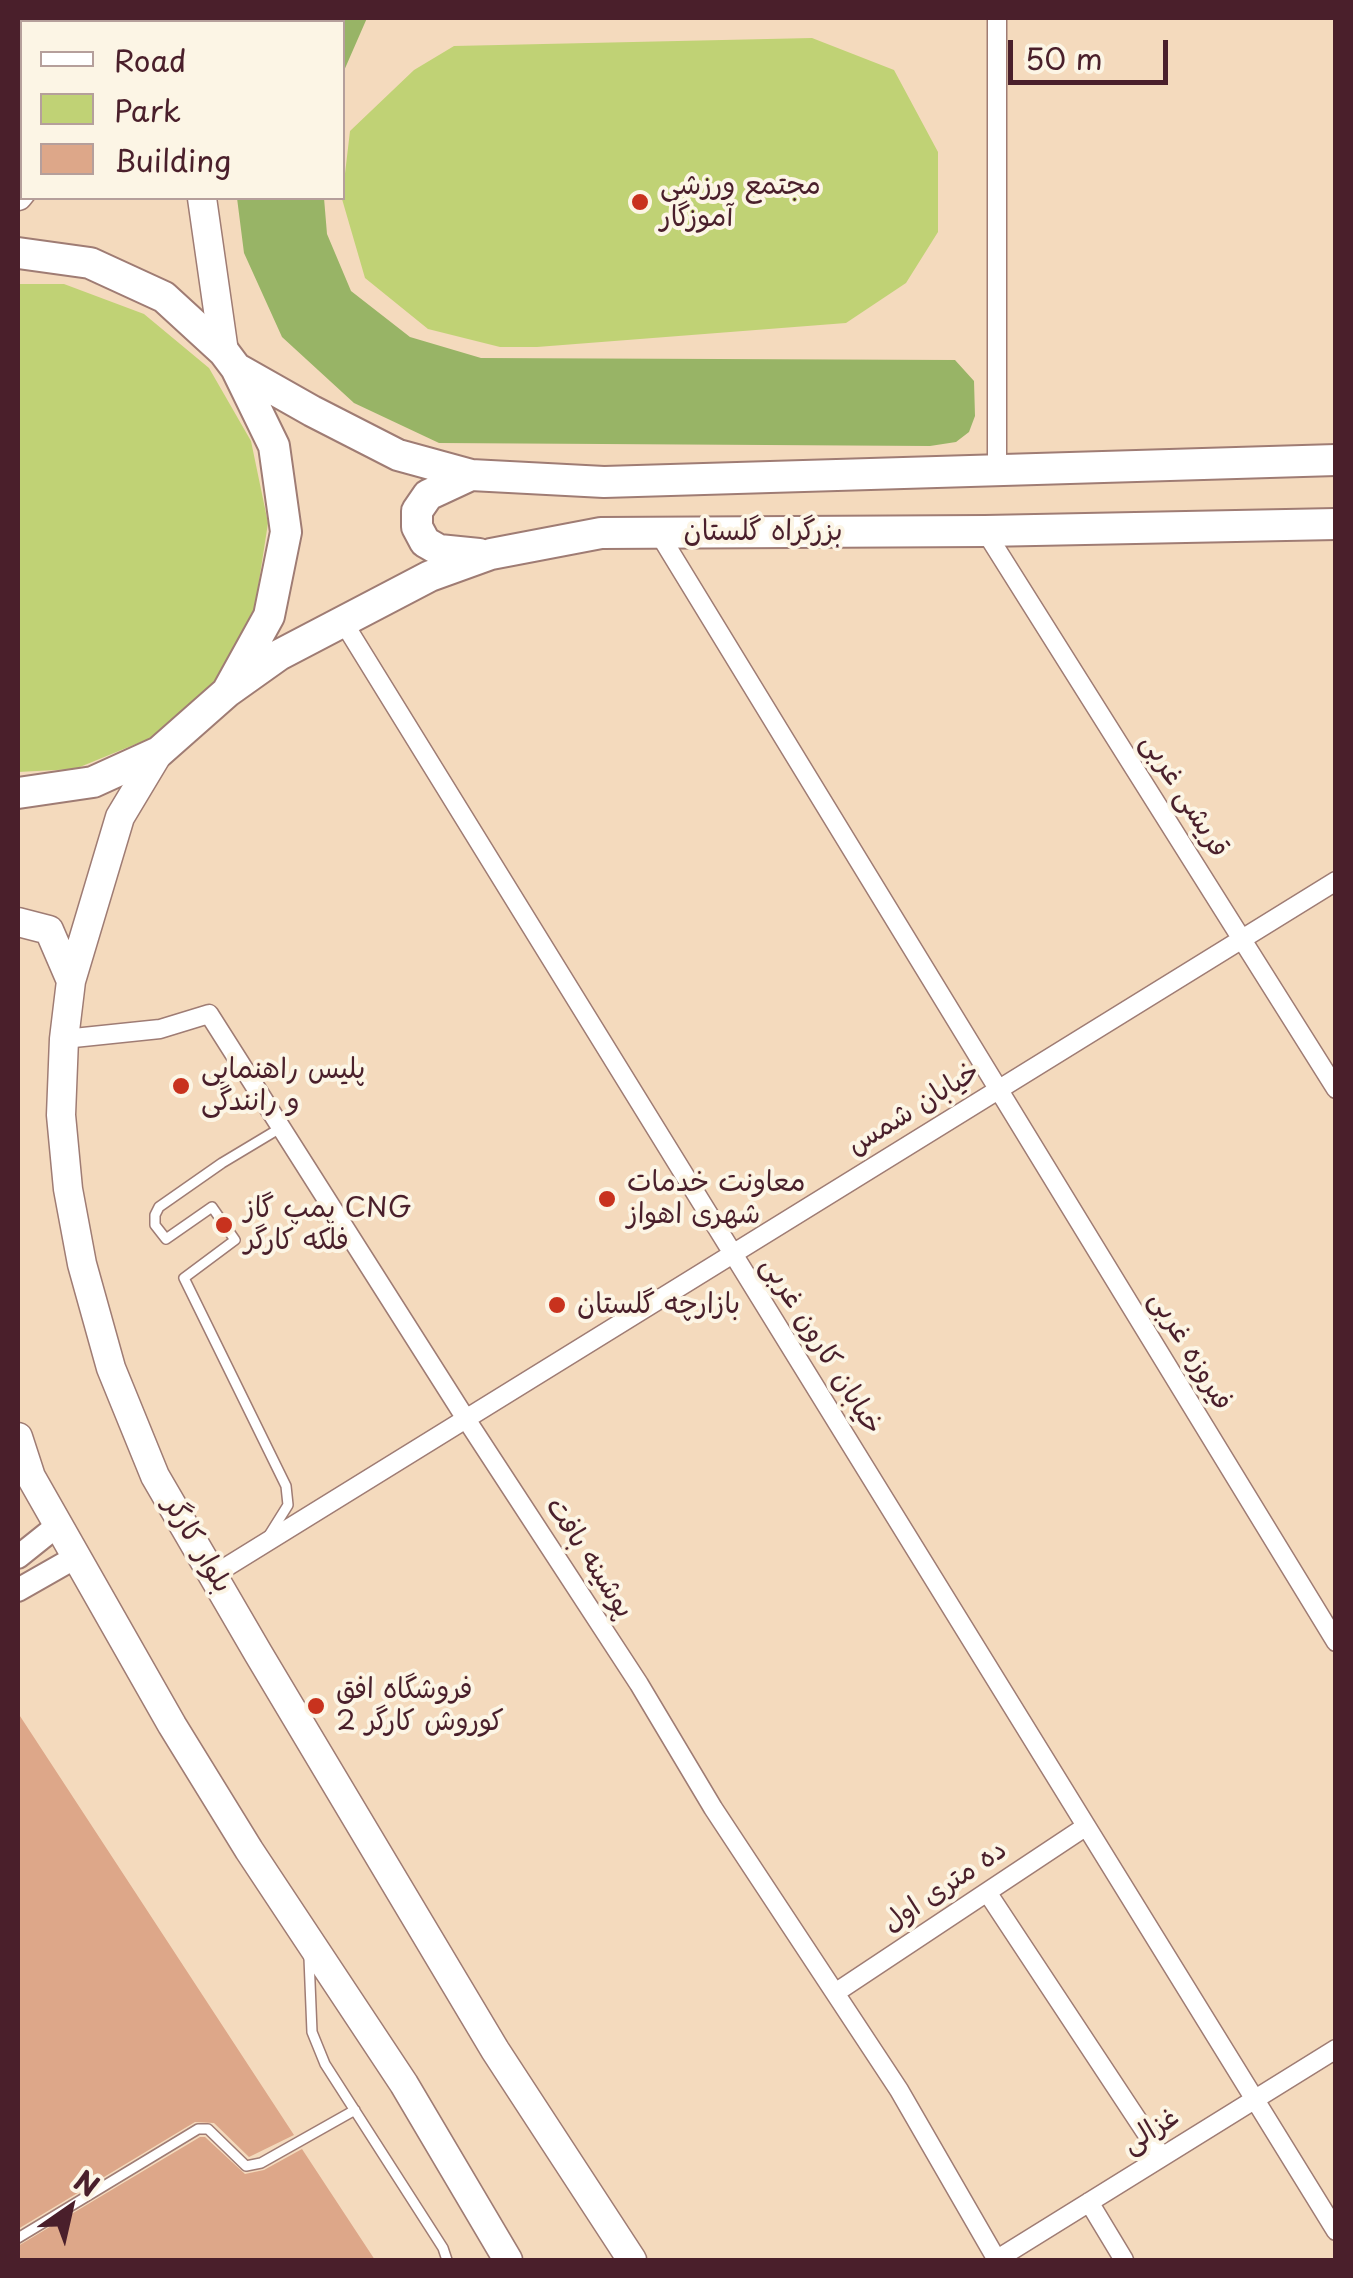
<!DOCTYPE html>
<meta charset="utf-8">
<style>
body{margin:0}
#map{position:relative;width:1353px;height:2278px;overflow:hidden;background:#f4dabd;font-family:"Playpen Sans",sans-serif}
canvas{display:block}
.frame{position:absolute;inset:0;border:20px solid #4a1f2b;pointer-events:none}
.legend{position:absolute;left:20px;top:20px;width:325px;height:180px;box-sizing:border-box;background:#fcf5e5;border:2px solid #b59f9b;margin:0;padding:12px 18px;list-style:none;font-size:30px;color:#4a1f2b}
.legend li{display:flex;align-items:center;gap:20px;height:50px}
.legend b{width:50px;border:2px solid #b59f9b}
.north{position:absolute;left:20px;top:2158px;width:100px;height:100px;-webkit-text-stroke:8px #fcf5e5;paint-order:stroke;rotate:34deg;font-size:28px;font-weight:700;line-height:40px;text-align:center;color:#4a1f2b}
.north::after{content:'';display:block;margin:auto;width:35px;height:45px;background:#4a1f2b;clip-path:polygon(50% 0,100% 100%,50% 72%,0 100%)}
.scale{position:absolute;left:1008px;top:40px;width:160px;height:45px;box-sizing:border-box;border:5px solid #4a1f2b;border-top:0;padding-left:12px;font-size:30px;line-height:35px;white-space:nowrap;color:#4a1f2b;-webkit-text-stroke:8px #fcf5e5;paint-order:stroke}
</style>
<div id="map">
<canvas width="1353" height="2278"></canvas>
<div class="frame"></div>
<ul class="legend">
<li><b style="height:12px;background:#fff"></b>Road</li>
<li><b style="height:28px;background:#c0d275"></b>Park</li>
<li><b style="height:28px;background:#dda789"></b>Building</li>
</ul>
<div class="north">N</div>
<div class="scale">50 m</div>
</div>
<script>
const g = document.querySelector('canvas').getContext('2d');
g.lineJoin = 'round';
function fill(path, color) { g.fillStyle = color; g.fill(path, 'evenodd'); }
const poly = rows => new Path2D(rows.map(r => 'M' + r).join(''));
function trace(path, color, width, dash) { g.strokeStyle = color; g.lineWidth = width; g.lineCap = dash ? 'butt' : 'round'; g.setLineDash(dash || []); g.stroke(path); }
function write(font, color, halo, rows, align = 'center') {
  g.font = font + ' "Playpen Sans","Playpen Sans Arabic",sans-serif'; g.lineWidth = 8; g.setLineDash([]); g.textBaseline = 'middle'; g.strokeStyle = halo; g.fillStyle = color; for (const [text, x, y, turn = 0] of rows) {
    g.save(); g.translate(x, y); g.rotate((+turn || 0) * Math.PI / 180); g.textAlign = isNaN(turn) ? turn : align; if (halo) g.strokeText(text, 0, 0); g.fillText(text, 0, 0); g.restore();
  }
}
const green = poly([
 [812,38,894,70,938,152,938,232,906,283,846,323,537,347,500,347,428,329,365,278,342,199,350,131,414,70,454,46],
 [18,284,64,284,144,314,209,368,251,441,268,523,255,607,215,681,153,737,75,769,18,772]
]);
const forest = poly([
 [257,18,367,18,343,73,342,22,256,22],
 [237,198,324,198,327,234,351,291,410,337,481,358,955,360,974,381,975,416,969,432,956,442,930,446,439,443,354,403,282,337,244,253]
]);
const building = poly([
 [18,1713,294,2135,249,2157,214,2123,195,2122,18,2229],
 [200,2137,205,2137,245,2174,264,2170,302,2149,375,2260,18,2260,18,2246]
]);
const service = poly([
 [268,1537,288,1505,286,1486,184,1278,235,1240,212,1207,166,1239,155,1225,155,1215,159,1207,222,1163,282,1127],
 [309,1958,312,2032,325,2064,443,2248,447,2260],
 [18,2238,198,2129,208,2129,246,2166,261,2163,355,2110]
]);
const minor = poly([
 [997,470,997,18],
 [985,531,1336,1089],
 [658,532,1336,1642],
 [342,620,1336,2231],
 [64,1039,160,1029,209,1014,466,1419,639,1684,713,1808,899,2090,997,2260],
 [215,1574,1336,881],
 [987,1892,1162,2157],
 [835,1993,1085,1827],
 [1089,2202,1124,2260],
 [996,2260,1336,2049]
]);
const tertiary = poly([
 [18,1557,58,1525],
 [18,1590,76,1557]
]);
const secondary = poly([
 [159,22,162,18],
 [213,22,215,18],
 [18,196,22,191],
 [202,198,224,352],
 [159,752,120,817,71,981,64,1039,61,1115,68,1189,82,1264,111,1368,155,1476,258,1653,495,2050,632,2260],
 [18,922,49,930,71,981],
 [18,1437,31,1477,172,1725,249,1850,404,2084,508,2260]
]);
const trunk = poly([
 [18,253,90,263,164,297,224,352,236,368,274,446,286,532,269,616,227,692,159,752,93,782,18,793],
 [236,368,312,411,398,455,471,475,604,482,1336,460],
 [471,475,428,495,417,511,417,527,425,542,439,550,479,554],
 [227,692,279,655,430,576,491,554,601,533,985,531,1336,524]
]);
const markers = [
 [640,202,10,"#c8321e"],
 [181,1086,10,"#c8321e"],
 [607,1199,10,"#c8321e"],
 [224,1225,10,"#c8321e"],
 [557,1305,10,"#c8321e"],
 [316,1706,10,"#c8321e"]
];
const poiNames = [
 ["مجتمع ورزشی",660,186],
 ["آموزگار",660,218],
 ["پلیس راهنمایی",201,1070],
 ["و رانندگی",201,1102],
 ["معاونت خدمات",627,1183],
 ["شهری اهواز",627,1215],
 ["پمپ گاز CNG",244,1209],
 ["فلکه کارگر",244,1241],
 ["بازارچه گلستان",577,1305],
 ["فروشگاه افق",336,1690],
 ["کوروش کارگر 2",336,1722]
];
const streetNames = [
 ["بزرگراه گلستان",763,532],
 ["قریشی غربی",1184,796,58],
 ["خیابان شمس",914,1109,-32],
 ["خیابان کارون غربی",821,1346,58],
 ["فیروزه غربی",1190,1351,59],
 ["بلوار کارگر",197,1545,59],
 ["پوشینه بافت",589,1558,57],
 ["ده متری اول",945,1887,-34],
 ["غزالی",1151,2131,-32]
];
fill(green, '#c0d275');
fill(forest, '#98b466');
fill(building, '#dda789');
trace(service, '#9f7c74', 12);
trace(minor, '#9f7c74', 21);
trace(tertiary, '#9f7c74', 26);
trace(secondary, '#9f7c74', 31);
trace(trunk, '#9f7c74', 34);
trace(service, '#fff', 9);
trace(minor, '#fff', 18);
trace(tertiary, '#fff', 22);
trace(secondary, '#fff', 28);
trace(trunk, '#fff', 30);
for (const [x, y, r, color] of markers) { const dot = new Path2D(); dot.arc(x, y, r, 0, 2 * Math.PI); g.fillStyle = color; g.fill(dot); trace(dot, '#fcf5e5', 4); }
write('28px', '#4a1f2b', '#fcf5e5', poiNames, 'left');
write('28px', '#4a1f2b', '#fcf5e5', streetNames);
</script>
